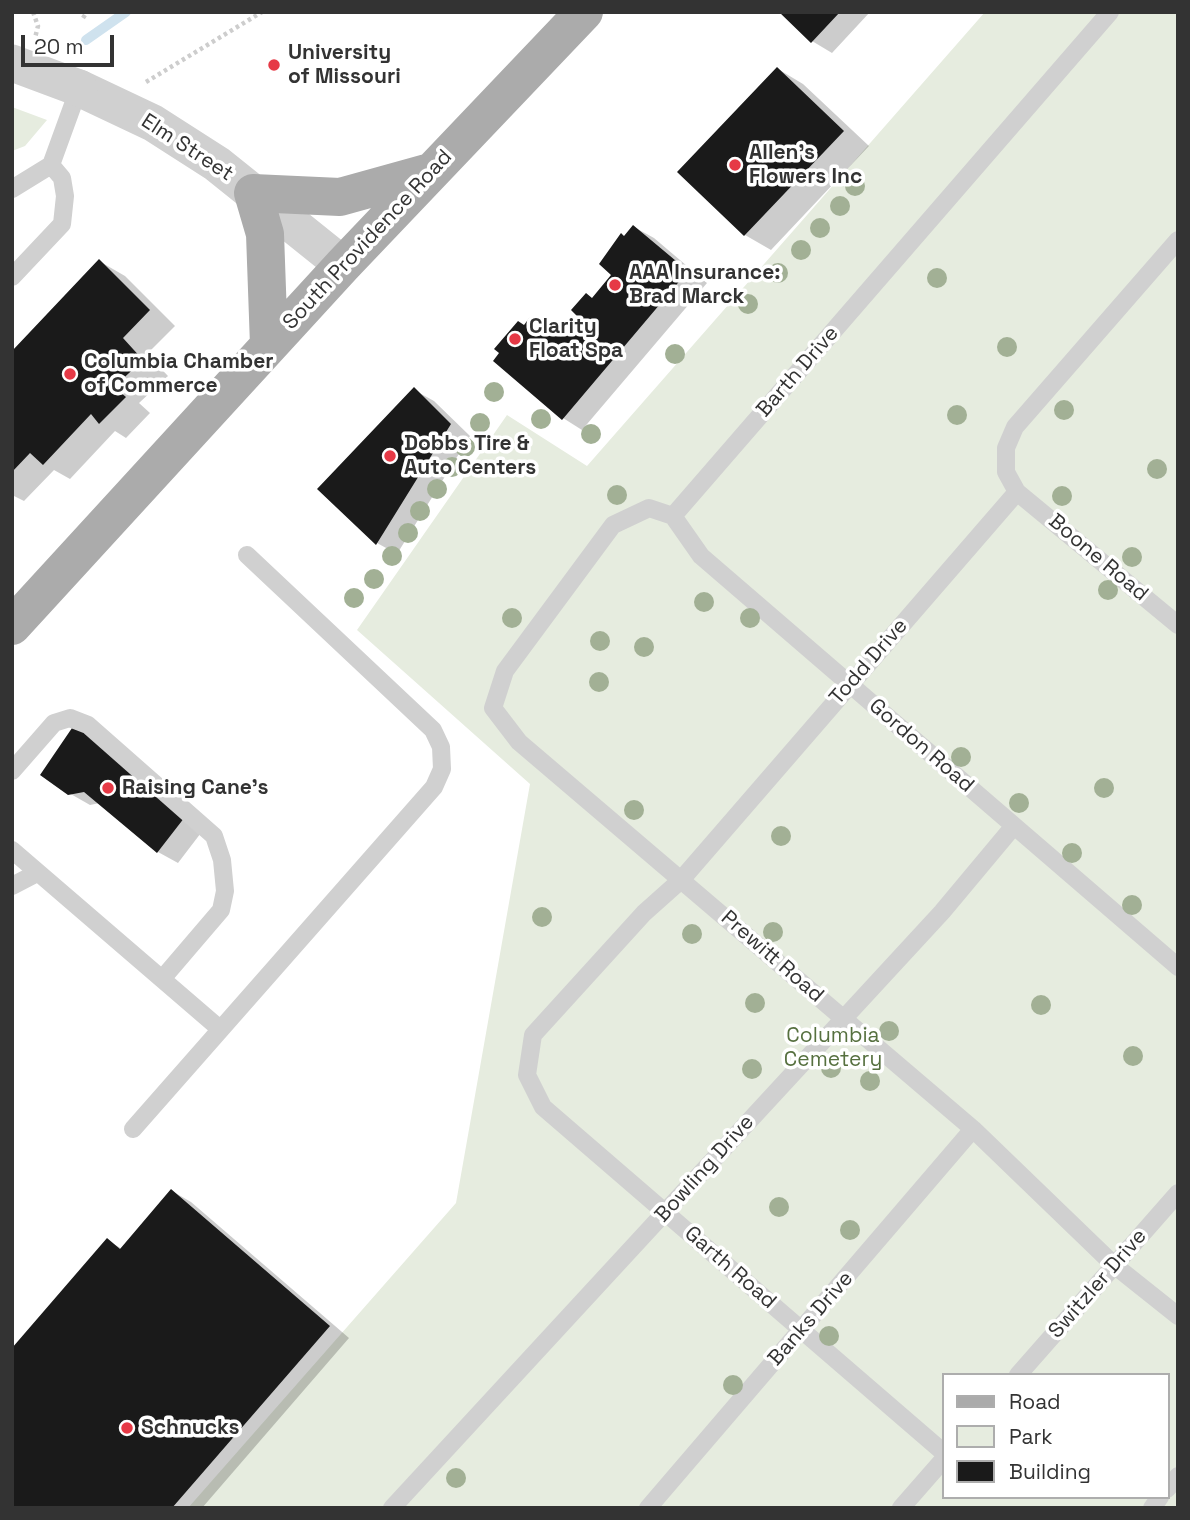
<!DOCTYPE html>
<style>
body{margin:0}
#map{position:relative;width:1190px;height:1520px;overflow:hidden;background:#fff;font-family:"Space Grotesk",sans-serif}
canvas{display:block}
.frame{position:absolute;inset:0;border:14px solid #333;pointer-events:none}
.legend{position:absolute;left:942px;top:1373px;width:228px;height:126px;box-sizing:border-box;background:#fff;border:2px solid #adadad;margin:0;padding:9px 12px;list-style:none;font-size:21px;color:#333}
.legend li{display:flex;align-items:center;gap:14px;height:35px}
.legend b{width:35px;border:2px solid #adadad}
.scale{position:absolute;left:21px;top:35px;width:93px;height:32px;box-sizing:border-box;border:4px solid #333;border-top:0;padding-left:9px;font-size:21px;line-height:24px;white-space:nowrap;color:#333;-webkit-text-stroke:5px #fff;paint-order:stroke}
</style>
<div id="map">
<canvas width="1190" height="1520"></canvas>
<div class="frame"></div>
<ul class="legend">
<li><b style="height:9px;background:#ababab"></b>Road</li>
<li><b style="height:19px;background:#e6ecdf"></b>Park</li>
<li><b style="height:19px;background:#1a1a1a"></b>Building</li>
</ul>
<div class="scale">20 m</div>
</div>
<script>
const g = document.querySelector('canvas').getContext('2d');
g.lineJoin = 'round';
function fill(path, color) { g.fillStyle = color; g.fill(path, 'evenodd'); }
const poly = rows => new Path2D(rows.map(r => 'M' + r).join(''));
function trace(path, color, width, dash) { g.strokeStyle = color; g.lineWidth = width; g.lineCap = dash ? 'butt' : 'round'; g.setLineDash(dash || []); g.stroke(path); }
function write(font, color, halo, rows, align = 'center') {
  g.font = font + ' "Space Grotesk",sans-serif'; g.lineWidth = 7; g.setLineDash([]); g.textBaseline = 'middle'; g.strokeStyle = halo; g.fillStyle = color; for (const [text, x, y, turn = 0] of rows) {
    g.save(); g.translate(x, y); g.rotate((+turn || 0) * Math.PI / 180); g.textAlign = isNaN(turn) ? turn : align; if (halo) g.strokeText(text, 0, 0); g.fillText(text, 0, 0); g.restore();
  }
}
const green = poly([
 [985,12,1178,12,1178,1508,188,1508,456,1203,530,784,357,630,507,415,587,466],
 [943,1375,1167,1375,1167,1497,943,1497],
 [12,107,47,120,25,146,12,151]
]);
const shadow = poly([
 [781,12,870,12,832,53,812,41],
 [778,69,803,84,869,146,771,250,745,235,679,172],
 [634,227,654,238,707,283,582,430,563,418,525,326,531,319,555,334,563,334,614,275,625,237],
 [99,261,125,276,175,326,147,354,168,376,139,403,150,413,126,438,115,431,70,479,54,470,24,501,12,495,12,353],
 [414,390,434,401,470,436,397,554,377,543,320,489],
 [112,749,207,825,178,863,158,852,100,803,90,805,69,793],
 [172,1191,191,1202,349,1338,202,1508,12,1508,107,1240,122,1249]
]);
const stream = poly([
 [86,40,126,12]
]);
const building = poly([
 [779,12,840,12,811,43],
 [777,67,844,131,744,236,677,172],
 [633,225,688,271,562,420,493,361,499,353,494,349,518,321,524,325,530,317,552,334,557,329,562,333,577,316,571,310,586,293,592,298,611,275,599,264,621,233,624,236],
 [99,259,150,310,123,338,143,360,114,387,126,397,99,424,91,414,43,465,30,453,12,472,12,351],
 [414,387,451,424,376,545,317,489],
 [72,728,92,735,188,813,157,853,84,792,68,795,40,775],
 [171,1189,330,1326,172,1508,12,1508,12,1348,107,1238,120,1249]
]);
const path = poly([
 [33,12,38,26,35,38],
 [83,18,87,12],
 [146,82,262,12]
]);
const service = poly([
 [1110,12,673,516,649,508,613,525,505,671,493,708,519,742,973,1129,1114,1265,1178,1316],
 [12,189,51,165,79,88],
 [1178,240,1015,427,1006,448,1006,472,1017,492,1178,625],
 [12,277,62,224,65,196,62,178,51,165],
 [673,516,701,556,1178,967],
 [12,771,54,723,70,718,88,725,214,836,222,860,225,891,221,910,162,979],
 [12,850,220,1029],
 [12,886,37,873],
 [133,1129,434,787,442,769,441,747,433,730,247,555],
 [1018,1375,1178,1193],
 [943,1452,543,1107,527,1075,533,1035,644,913,681,880,1017,492],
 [1167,1489,1178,1476],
 [392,1508,942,912,1013,827],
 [648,1508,973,1129],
 [901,1508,943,1460],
 [1152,1508,1160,1497]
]);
const minor = poly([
 [79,88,153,123,217,164,343,265]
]);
const primary = poly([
 [269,345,265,234,253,193,340,197,430,172],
 [12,626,343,265,584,12]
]);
const minorBridge = poly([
 [12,63,79,88]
]);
const trees = [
 [855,186],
 [840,206],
 [820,228],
 [801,250],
 [778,273],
 [937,278],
 [748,304],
 [1007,347],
 [675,354],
 [494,392],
 [1064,410],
 [957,415],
 [541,419],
 [480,423],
 [591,434],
 [465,447],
 [452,467],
 [1157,469],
 [437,489],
 [617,495],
 [1062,496],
 [420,511],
 [408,533],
 [392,556],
 [1132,557],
 [374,579],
 [1108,590],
 [354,598],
 [704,602],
 [512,618],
 [750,618],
 [600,641],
 [644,647],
 [599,682],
 [961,757],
 [1104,788],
 [1019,803],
 [634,810],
 [781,836],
 [1072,853],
 [1132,905],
 [542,917],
 [773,932],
 [692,934],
 [755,1003],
 [1041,1005],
 [889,1031],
 [1133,1056],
 [831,1068],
 [752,1069],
 [870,1081],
 [779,1207],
 [850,1230],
 [829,1336],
 [733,1385],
 [456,1478]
];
const markers = [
 [274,65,7,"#e63946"],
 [735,165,7,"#e63946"],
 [615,285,7,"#e63946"],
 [515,339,7,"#e63946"],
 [70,374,7,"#e63946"],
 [390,456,7,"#e63946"],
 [108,788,7,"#e63946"],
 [127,1428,7,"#e63946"]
];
const poiNames = [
 ["University",288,53],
 ["of Missouri",288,77],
 ["Allen's",749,153],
 ["Flowers Inc",749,177],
 ["AAA Insurance:",629,273],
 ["Brad Marck",629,297],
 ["Clarity",529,327],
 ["Float Spa",529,351],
 ["Columbia Chamber",84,362],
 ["of Commerce",84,386],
 ["Dobbs Tire &",404,444],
 ["Auto Centers",404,468],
 ["Raising Cane's",122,788],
 ["Schnucks",141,1428]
];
const streetNames = [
 ["Elm Street",187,148,33],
 ["South Providence Road",368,240,-47],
 ["Barth Drive",798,372,-49],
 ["Boone Road",1098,558,40],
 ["Todd Drive",869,662,-49],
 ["Gordon Road",921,746,41],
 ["Prewitt Road",772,957,41],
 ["Bowling Drive",705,1169,-48],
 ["Garth Road",730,1268,41],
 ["Switzler Drive",1098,1284,-49],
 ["Banks Drive",811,1319,-49]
];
const parkNames = [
 ["Columbia",833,1036],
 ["Cemetery",833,1060]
];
fill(green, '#e6ecdf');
fill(shadow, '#0003');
trace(stream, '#cfe2ee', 10);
fill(building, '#1a1a1a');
trace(path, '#cdcdcd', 4.5, [3.5, 3.5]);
trace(service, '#d0d0d0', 18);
trace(minor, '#d0d0d0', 37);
trace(primary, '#ababab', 38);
trace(minorBridge, '#d0d0d0', 37);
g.fillStyle = '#a2b095';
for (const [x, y] of trees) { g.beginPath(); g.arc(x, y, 10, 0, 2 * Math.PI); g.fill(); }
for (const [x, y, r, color] of markers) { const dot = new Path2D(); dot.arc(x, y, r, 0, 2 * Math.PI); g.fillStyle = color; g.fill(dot); trace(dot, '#fff', 2.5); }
write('bold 21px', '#333', '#fff', poiNames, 'left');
write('21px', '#333', '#fff', streetNames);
write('21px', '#56703f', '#fff', parkNames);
</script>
